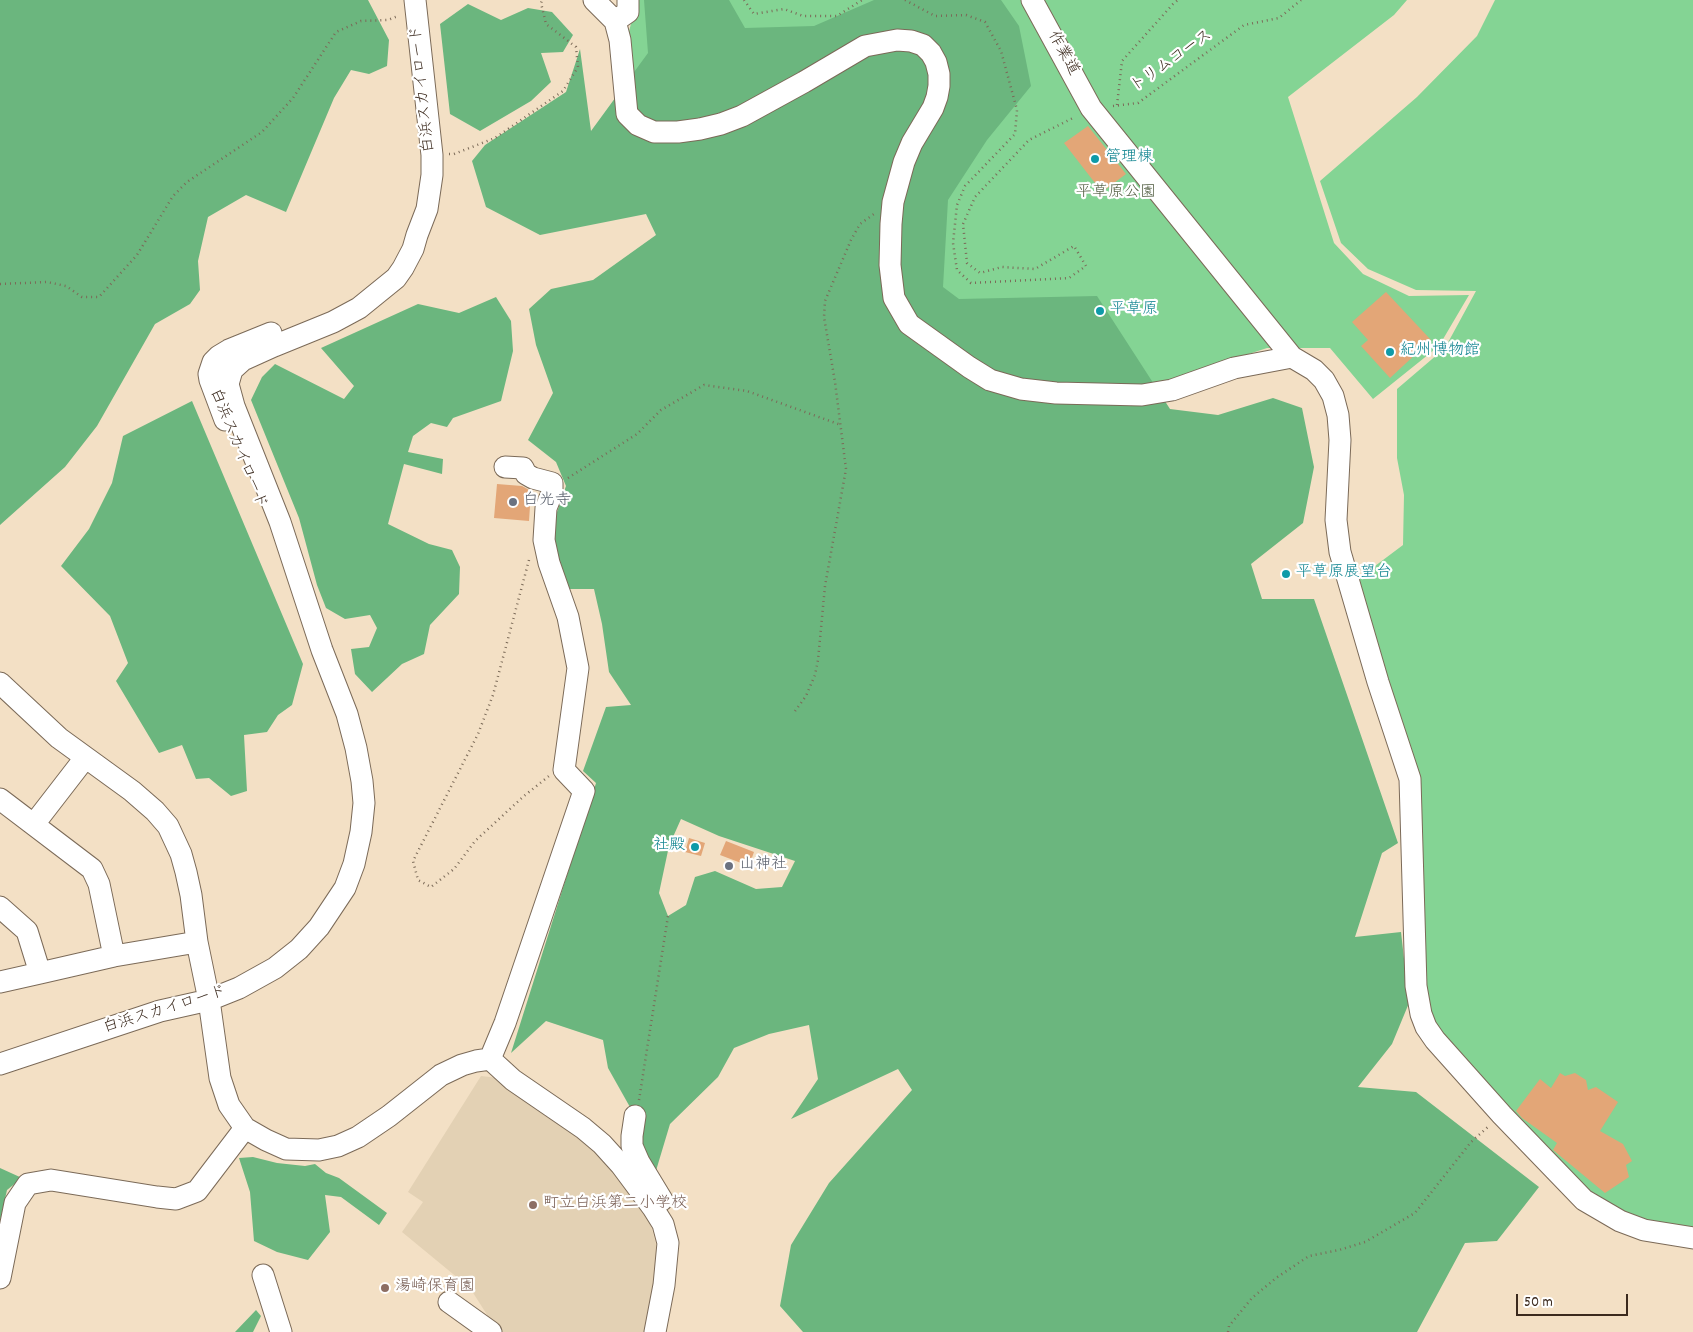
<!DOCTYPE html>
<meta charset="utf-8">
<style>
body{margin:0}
#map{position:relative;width:1693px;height:1332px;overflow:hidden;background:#f3e0c5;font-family:Dekko,sans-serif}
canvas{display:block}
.scale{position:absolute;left:1516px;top:1294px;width:112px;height:22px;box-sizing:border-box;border:2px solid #3b2a1e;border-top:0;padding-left:6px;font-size:15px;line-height:18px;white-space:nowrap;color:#3b2a1e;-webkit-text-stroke:4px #fff;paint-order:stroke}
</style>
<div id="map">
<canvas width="1693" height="1332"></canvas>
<div class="scale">50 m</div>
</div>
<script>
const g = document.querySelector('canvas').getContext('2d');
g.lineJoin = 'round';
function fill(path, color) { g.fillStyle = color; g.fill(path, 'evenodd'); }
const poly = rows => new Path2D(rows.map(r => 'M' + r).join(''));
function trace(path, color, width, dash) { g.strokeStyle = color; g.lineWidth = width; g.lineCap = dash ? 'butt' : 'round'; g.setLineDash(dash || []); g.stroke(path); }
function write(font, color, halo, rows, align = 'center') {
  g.font = font + ' Dekko,"Klee One",sans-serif'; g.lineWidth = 4.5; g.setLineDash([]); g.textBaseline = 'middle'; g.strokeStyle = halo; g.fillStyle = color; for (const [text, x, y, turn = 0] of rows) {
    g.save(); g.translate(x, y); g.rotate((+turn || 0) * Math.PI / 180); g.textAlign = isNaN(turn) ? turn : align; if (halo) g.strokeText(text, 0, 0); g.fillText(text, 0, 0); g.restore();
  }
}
const built = poly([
 [481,1076,499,1078,570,1125,646,1207,657,1248,657,1271,644,1332,498,1332,470,1288,402,1232,423,1202,408,1192]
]);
const green = poly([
 [637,0,1407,0,1394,15,1288,97,1334,243,1363,274,1409,296,1469,295,1439,346,1373,399,1330,348,1267,348,1149,387,1048,387,667,125,622,59],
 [1495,0,1693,0,1693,1230,1654,1224,1629,1215,1586,1188,1532,1136,1438,1031,1424,990,1413,770,1359,578,1403,545,1404,495,1397,458,1397,389,1445,348,1476,291,1416,290,1368,269,1341,243,1320,181,1417,97,1477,36]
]);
const forest = poly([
 [0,0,368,0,389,40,387,66,369,74,351,70,334,98,286,212,246,195,208,217,198,261,200,290,190,304,155,324,97,426,65,467,0,525],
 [644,0,729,0,745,28,814,26,874,0,1001,0,1019,26,1031,86,987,140,948,200,943,287,959,299,1097,296,1170,409,1218,415,1273,398,1302,408,1314,467,1303,523,1251,564,1262,599,1314,599,1398,843,1382,853,1355,937,1401,932,1409,1003,1392,1044,1358,1087,1416,1092,1539,1187,1497,1241,1465,1243,1417,1332,803,1332,780,1306,791,1245,829,1183,912,1090,898,1069,791,1119,818,1079,809,1025,769,1034,734,1048,718,1077,670,1124,652,1184,635,1116,608,1068,603,1040,546,1021,511,1053,596,783,583,771,606,707,631,705,609,672,602,624,594,589,568,589,553,540,557,512,566,486,556,462,528,440,553,393,536,345,529,309,551,289,593,280,656,235,646,214,540,235,486,207,472,161,485,145,566,92,580,49,591,131,648,53],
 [681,819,719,836,795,861,782,887,756,889,715,871,695,877,686,905,668,916,659,893,669,846],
 [468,4,501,20,528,8,552,12,573,35,563,52,541,53,551,82,531,101,480,131,450,114,440,24],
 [496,297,511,321,513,351,501,401,453,418,447,427,431,423,413,436,408,452,443,459,442,474,404,464,388,524,429,544,452,550,460,567,459,594,430,625,424,654,402,664,372,692,355,674,351,649,369,647,377,628,370,615,345,619,326,608,317,585,299,518,251,400,262,377,275,364,344,399,354,386,321,348,418,304,459,313],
 [192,401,303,664,292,705,278,715,267,732,244,735,247,791,231,796,209,778,196,779,182,745,159,753,116,681,128,663,110,616,61,566,89,529,112,483,123,436],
 [253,1157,277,1163,305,1166,315,1164,326,1173,339,1178,387,1213,379,1225,341,1197,325,1195,330,1232,308,1260,277,1252,254,1241,250,1192,239,1158],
 [0,1168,22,1178,7,1190,0,1221],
 [256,1310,261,1316,253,1332,235,1332]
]);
const building = poly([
 [1088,126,1126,174,1102,192,1064,143],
 [1386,292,1431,340,1390,378,1361,346,1368,340,1352,322],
 [497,484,522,486,531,491,529,521,494,518],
 [689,838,705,843,701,856,685,852],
 [726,841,754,852,749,866,720,855],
 [1560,1073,1565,1076,1575,1073,1586,1080,1588,1090,1596,1087,1618,1102,1600,1131,1623,1144,1632,1161,1626,1165,1629,1177,1605,1193,1553,1150,1557,1143,1522,1118,1516,1111,1540,1079,1551,1088]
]);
const path = poly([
 [744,0,754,14,784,9,803,16,837,16,862,0],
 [905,0,935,16,966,15,985,22,1001,51,1017,110,1015,134,965,186,957,205,953,243,957,270,971,283,1069,278,1086,266,1074,246,1035,269,1002,267,980,273,967,263,963,224,975,197,1029,140,1075,117],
 [1117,105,1122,61,1173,4,1178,0],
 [1113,106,1138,103,1244,25,1279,18,1301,0],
 [449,154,454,154,495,138,563,91,578,67,576,47,546,24,541,3,542,0],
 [0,284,47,282,66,286,82,297,99,297,137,255,173,196,187,182,262,132,293,98,336,32,361,21,388,20,398,16],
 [568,478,637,434,661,410,704,385,747,391,841,425],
 [529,560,493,695,478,734,413,861,418,880,431,887,454,869,475,841,524,796,549,776],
 [795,711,806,696,815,675,818,660,825,586,846,469,835,382,824,317,825,301,851,240,860,224,874,214],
 [639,1100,668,916],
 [1228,1332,1229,1326,1252,1298,1276,1278,1309,1256,1339,1250,1365,1242,1415,1213,1471,1142,1489,1126]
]);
const minor = poly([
 [594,0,615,21,620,40,627,114,638,125,654,132,678,132,700,129,721,124,742,116,804,82,865,46,897,40,911,41,923,45,931,53,936,62,939,74,939,86,937,97,933,108,912,143,904,162,893,202,891,224,890,265,894,298,909,324,969,367,990,380,1021,389,1056,393,1142,395,1172,390,1234,368,1292,357],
 [1032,0,1091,108,1292,357,1314,370,1324,380,1333,396,1338,415,1340,440,1336,520,1340,552,1378,682,1410,779,1416,986,1421,1014,1426,1027,1435,1040,1502,1115,1584,1200,1620,1221,1644,1230,1693,1238],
 [615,21,628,12,628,0],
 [225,420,210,380,209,374,213,362,219,356,229,350,271,333],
 [0,683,59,738,132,791,155,811,168,826,181,854,186,872,191,895,197,942,209,1000,220,1078,229,1105,245,1128,266,1140,286,1149,319,1150,338,1146,358,1137,389,1116,441,1075,462,1065,476,1061,490,1059,513,1080,583,1128,602,1144,621,1165,653,1208,663,1224,668,1243,664,1285,655,1332],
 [0,799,92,869,99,884,114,956],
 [34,824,85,758],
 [0,907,27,931,40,973,0,982],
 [40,973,114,956,197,942],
 [490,1059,505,1023,584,791,564,770,578,668,568,617,549,563,544,540,546,508,552,493,552,483,533,478,526,474,523,468,505,467],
 [0,1064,160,1011,209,1000,239,988,275,968,299,949,319,927,345,888,354,864,361,832,364,803,362,781,356,748,347,714,322,650,280,522,234,406,228,384,232,370,243,360,274,346,333,322,359,308,396,278,403,268,413,249,417,235,427,209,432,175,432,155,415,0],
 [635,1116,632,1136,632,1146,639,1162,662,1200],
 [263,1275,281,1332],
 [0,1278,15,1203,28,1184,51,1180,157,1197,176,1199,197,1191,245,1128],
 [449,1302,491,1332]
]);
const markers = [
 [1095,159,5,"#0f9aa8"],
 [1100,311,5,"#0f9aa8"],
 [1390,352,5,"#0f9aa8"],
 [513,502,5,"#6b7280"],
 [1286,574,5,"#0f9aa8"],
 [695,847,5,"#0f9aa8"],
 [729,866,5,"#6b7280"],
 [533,1205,5,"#8d6e63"],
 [385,1288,5,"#8d6e63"]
];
const streetNames = [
 ["作業道",1062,54,61],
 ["トリムコース",1172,62,-35],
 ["白浜スカイロード",424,89,-96],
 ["白浜スカイロード",237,449,68],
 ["白浜スカイロード",165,1011,-17]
];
const cultureNames = [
 ["管理棟",1105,159],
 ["平草原",1110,311],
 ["紀州博物館",1400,352],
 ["平草原展望台",1296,574],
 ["社殿",685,847,"right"]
];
const parkNames = [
 ["平草原公園",1116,194]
];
const worshipNames = [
 ["白光寺",523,502],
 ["山神社",739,866]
];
const educationNames = [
 ["町立白浜第二小学校",543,1205],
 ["湯崎保育園",395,1288]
];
fill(built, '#e3d1b4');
fill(green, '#84d494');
fill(forest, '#6bb67e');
fill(building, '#e3a677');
trace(minor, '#7b6a58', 23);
trace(path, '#7b6a58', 2.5, [1, 4]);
trace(minor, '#fff', 21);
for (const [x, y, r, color] of markers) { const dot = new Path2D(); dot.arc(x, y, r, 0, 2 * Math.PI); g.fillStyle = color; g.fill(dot); trace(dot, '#fff', 2); }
write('16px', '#3b2a1e', '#fff', streetNames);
write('16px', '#0d838f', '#fff', cultureNames, 'left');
write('16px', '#515d41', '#fff', parkNames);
write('16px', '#5b616d', '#fff', worshipNames, 'left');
write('16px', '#785e54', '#fff', educationNames, 'left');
</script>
